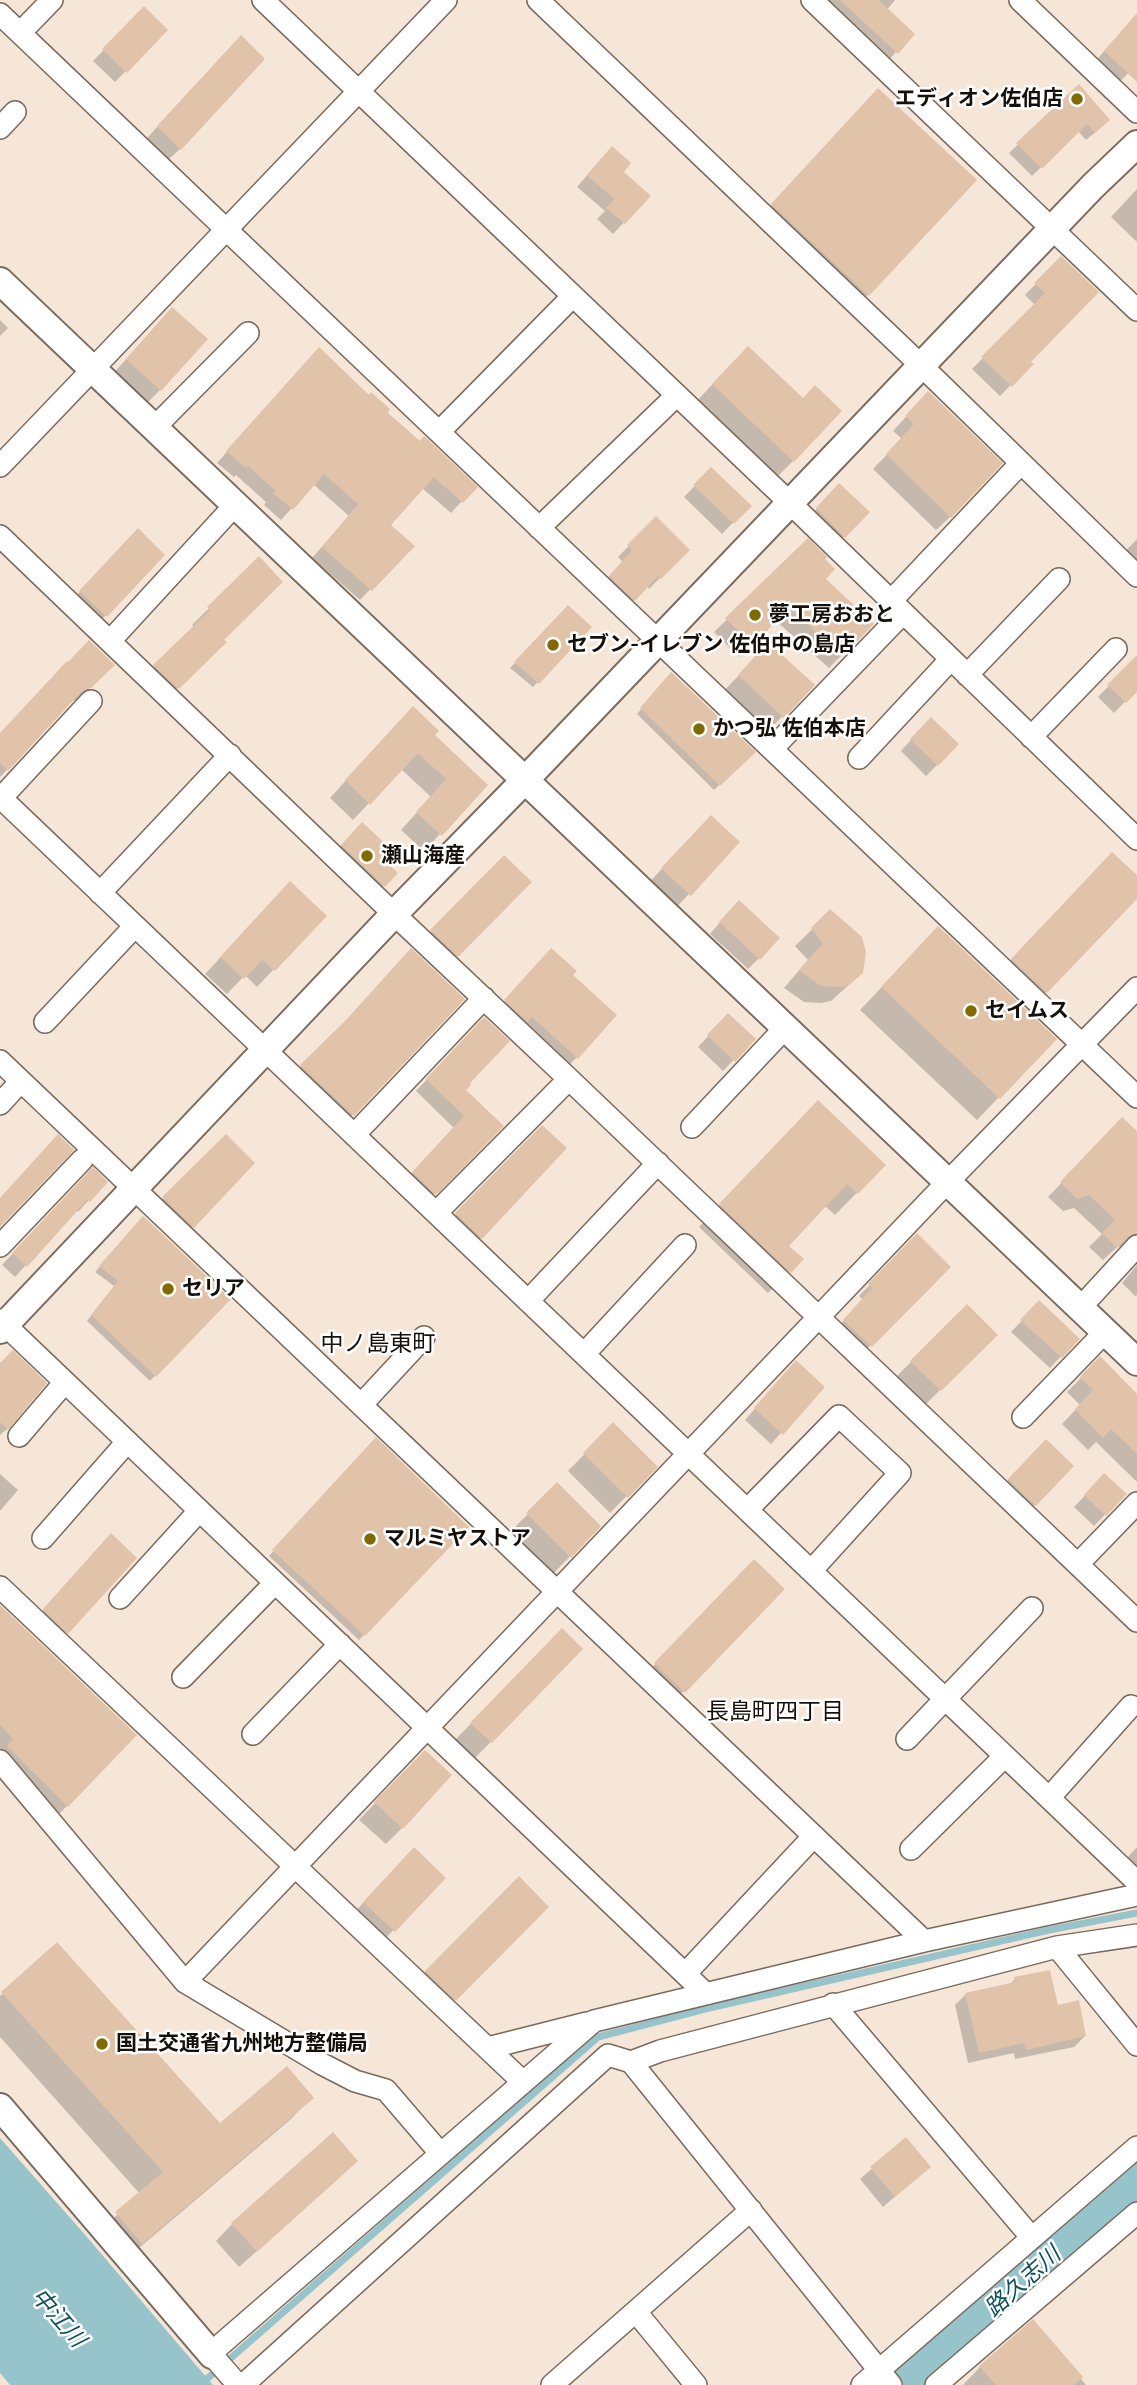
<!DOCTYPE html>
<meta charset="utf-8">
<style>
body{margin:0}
canvas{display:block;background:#f6e6d8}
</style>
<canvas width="1137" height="2385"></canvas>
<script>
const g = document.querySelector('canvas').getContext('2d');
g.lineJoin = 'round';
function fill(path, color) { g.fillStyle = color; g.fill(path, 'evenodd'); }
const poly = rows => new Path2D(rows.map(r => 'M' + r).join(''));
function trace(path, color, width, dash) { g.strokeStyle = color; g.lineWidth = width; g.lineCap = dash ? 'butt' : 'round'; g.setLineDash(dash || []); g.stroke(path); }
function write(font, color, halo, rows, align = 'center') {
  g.font = font + ' Mulish,"Noto Sans JP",sans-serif'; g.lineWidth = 5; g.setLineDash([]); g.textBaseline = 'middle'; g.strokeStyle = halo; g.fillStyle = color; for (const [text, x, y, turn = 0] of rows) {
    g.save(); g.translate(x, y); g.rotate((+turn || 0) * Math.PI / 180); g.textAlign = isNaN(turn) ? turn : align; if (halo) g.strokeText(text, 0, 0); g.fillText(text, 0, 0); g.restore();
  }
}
const water = poly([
 [0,2138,87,2237,213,2385,10,2385,0,2373]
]);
const shadow = poly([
 [808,0,895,0,886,11,896,52,886,63],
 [144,9,166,30,115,82,93,61],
 [1137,19,1137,64,1111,91,1088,70,1111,43],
 [230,48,180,149,169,159,147,138],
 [1078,87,1099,129,1086,140,1078,131,1032,176,1009,153],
 [862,107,974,180,852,312,756,222],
 [601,159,621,172,649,196,613,234,597,219,605,211,577,187],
 [1137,189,1137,242,1111,217],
 [1061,258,1028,362,1031,364,1000,396,972,369,1035,305,1025,295],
 [0,320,8,328,0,336],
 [156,326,160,390,144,406,111,376],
 [308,360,385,413,475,487,451,513,422,488,389,525,412,546,360,600,312,558,349,516,313,484,281,520,264,505,266,502,236,475,234,477,217,463],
 [731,364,793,461,777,477,697,401],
 [915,407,950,517,936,530,873,469,902,439,893,431],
 [711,469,749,506,722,534,684,497],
 [839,485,867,512,833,548,806,520],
 [656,518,688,550,649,589,647,586,623,611,599,587,623,562,618,557],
 [1137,539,1137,577,1118,559],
 [808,541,823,579,872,624,829,668,775,620,739,657,714,632],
 [121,547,163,555,89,633,64,609],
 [259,559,222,640,224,642,161,704,138,683,194,627,192,625],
 [569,608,589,627,533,687,510,668],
 [752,661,813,685,766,733,723,692],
 [1131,663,1137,669,1137,689,1114,713,1098,697],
 [113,665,78,699,70,702,0,777,0,734],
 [667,679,754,752,714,790,637,714],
 [396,725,432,735,486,785,424,851,401,830,431,797,401,769,353,820,330,798],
 [920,730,937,765,926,776,901,751],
 [694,834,689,894,673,911,646,886],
 [351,835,396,873,373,897,331,857],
 [504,858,529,882,441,972,415,948],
 [1096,871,1137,878,1137,896,1030,1009,996,976],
 [274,900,324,916,257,987,245,975,227,994,205,974],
 [830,912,862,973,831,1001,821,1003,804,1002,784,988,808,960,795,946],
 [728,913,759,958,748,969,710,934],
 [917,950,1055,1039,977,1120,860,1010],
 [540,961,570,975,577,1057,566,1068,495,1012],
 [463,999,342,1126,291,1076,338,1030],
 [728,1015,754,1039,723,1071,698,1047],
 [484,1019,464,1090,501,1126,424,1204,402,1184,454,1128,416,1091],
 [796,1124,884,1165,835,1215,825,1206,787,1246,801,1259,768,1293,699,1227],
 [542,1127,481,1238,470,1248,445,1225],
 [1109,1133,1137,1133,1137,1295,1135,1296,1122,1283,1137,1265,1137,1257,1126,1246,1117,1247,1103,1260,1089,1247,1102,1234,1074,1208,1063,1211,1048,1197],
 [226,1136,193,1227,182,1237,152,1209],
 [82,1180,105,1182,78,1212,76,1210,15,1277,2,1265],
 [139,1223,228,1299,150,1381,87,1321,114,1286,95,1272],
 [917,1236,948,1267,860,1356,833,1332,863,1300,859,1296],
 [1039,1303,1077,1339,1050,1368,1011,1332],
 [967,1306,995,1335,923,1407,895,1378],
 [1100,1359,1137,1396,1137,1482,1096,1442,1088,1450,1062,1424,1080,1405,1067,1392],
 [0,1366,7,1429,0,1435],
 [786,1373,822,1387,771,1444,745,1420],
 [613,1425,655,1467,610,1513,568,1471],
 [376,1440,466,1527,359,1640,269,1556],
 [1035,1452,1072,1466,1024,1516,998,1491],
 [0,1474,18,1490,0,1511],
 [557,1485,599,1526,554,1573,511,1531],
 [1094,1486,1125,1494,1094,1526,1074,1507],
 [101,1546,84,1614,56,1643,33,1621],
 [738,1578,684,1691,667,1708,639,1681],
 [0,1607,67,1806,50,1823,0,1773],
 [562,1630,581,1649,474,1759,455,1740],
 [408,1768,402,1828,386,1844,359,1820],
 [1137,1847,1137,1894,1114,1872],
 [398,1866,444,1878,377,1947,348,1919],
 [519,1879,547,1907,438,2016,409,1988],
 [57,1944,220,2126,311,2098,290,2120,119,2265,95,2235,140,2194,0,2037,0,1996],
 [1015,1979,1056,2007,1085,2036,1074,2047,1015,2059,1014,2053,968,2063,955,2005,966,1994,1009,1985],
 [906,2139,929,2167,883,2207,860,2179],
 [339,2178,239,2267,216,2241,232,2224],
 [1033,2322,1086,2385,963,2385,980,2367]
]);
const stream = poly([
 [200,2385,598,2037,705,2009,1049,1930,1137,1913]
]);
const river = poly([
 [910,2385,1137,2179]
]);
const building = poly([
 [840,0,879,0,915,34,898,54],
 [144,6,168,30,127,73,102,49],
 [1137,13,1137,82,1104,51],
 [241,35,265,59,181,150,157,126],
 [1079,84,1110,120,1095,133,1087,124,1042,169,1016,143],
 [878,88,977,180,869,296,771,204],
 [612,146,631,163,624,172,651,196,625,224,606,208,614,199,587,175],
 [1061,256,1099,292,1031,362,1034,364,1012,387,981,357,1045,293,1034,283],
 [172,307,208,339,161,391,126,359],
 [748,346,803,398,815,385,842,411,794,462,712,384],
 [319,347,369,395,371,392,390,409,388,413,420,441,424,436,478,487,463,503,434,477,391,525,415,546,372,591,322,547,358,504,324,474,293,510,273,493,276,491,248,466,246,468,226,451],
 [928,391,1003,463,951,518,886,454,914,424,905,416],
 [711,467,752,506,734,524,693,485],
 [839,483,870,512,845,538,816,508],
 [656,516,690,550,661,579,658,576,635,601,609,576,632,550,627,545],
 [138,528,165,555,107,617,79,591],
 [808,538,827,557,825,559,835,569,826,579,874,624,843,656,789,608,753,645,725,618],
 [259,556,283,582,224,640,227,642,179,689,153,665,210,610,207,607],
 [568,605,592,627,539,684,514,662],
 [89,640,115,665,91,688,81,692,8,771,0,763,0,733,67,661,68,662],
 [768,642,815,685,784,718,738,675],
 [1137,655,1137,692,1126,703,1107,685],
 [671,672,756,752,720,786,640,708],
 [413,706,439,731,435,735,488,785,442,836,416,812,446,779,418,753,370,805,345,780],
 [931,717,959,744,938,766,910,739],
 [711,815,740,842,691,896,661,868],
 [362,822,393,851,384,860,398,873,385,887,341,845],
 [1112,852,1137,875,1137,899,1047,993,1011,959],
 [504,855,532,882,458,957,430,930],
 [290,881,327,916,275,971,262,960,244,979,220,957],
 [739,900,780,938,760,960,719,922],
 [830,909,862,937,866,952,863,973,849,985,839,987,821,986,799,970,823,943,811,928],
 [938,926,1057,1039,1000,1099,881,987],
 [411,948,465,999,354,1116,300,1065,346,1020],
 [551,948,577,971,573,975,617,1015,578,1059,532,1017,528,1022,504,1000],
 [728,1013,756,1039,735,1062,707,1035],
 [484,1017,510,1041,470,1083,471,1085,466,1090,504,1126,436,1195,412,1172,464,1116,426,1079],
 [818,1100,886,1165,858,1194,847,1184,789,1246,804,1259,791,1273,719,1204],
 [1122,1117,1137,1131,1137,1233,1128,1237,1117,1248,1102,1233,1115,1220,1089,1195,1077,1199,1060,1182],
 [542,1125,567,1148,482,1239,455,1213],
 [58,1134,74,1150,0,1227,0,1198],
 [226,1134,255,1163,194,1228,162,1197],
 [93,1167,108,1182,90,1202,87,1200,27,1267,12,1253],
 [143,1216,231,1299,156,1377,91,1315,118,1281,99,1266],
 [917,1233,951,1267,872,1347,843,1320,872,1288,868,1284],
 [1039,1300,1080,1339,1062,1358,1020,1320],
 [967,1304,998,1335,941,1391,910,1361],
 [13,1350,47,1383,8,1430,0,1422,0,1363],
 [1100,1356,1137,1394,1137,1454,1111,1429,1103,1438,1075,1409,1093,1390,1080,1377],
 [796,1360,825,1387,783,1435,754,1408],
 [613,1422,658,1467,628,1498,583,1453],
 [376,1437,469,1527,365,1636,272,1550],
 [1046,1439,1074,1466,1036,1506,1008,1479],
 [1104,1473,1127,1494,1106,1516,1084,1495],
 [557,1482,601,1526,571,1558,526,1513],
 [111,1533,137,1558,68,1634,43,1609],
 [754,1559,785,1589,685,1693,654,1663],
 [0,1605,137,1735,68,1807,7,1746,13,1739,0,1725],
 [562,1628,583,1649,492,1743,470,1723],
 [425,1750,452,1775,403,1829,374,1802],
 [414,1847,446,1878,395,1932,363,1902],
 [519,1876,549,1907,456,2001,425,1971],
 [57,1942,220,2123,287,2066,314,2098,142,2244,115,2212,163,2172,1,1992],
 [1050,1970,1058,2005,1079,2000,1086,2036,1026,2050,1024,2043,979,2053,965,1993,1015,1982,1014,1977],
 [333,2132,358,2161,257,2252,231,2223],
 [906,2137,931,2167,895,2197,870,2167],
 [1033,2319,1083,2377,1074,2385,996,2385,979,2366]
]);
const minor = poly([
 [263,0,790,503,1137,839],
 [538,0,931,375,1137,576],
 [812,0,1137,310],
 [1020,0,1137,112],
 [0,14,1137,1097],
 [20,33,52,0],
 [0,128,15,112],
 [154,428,248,333],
 [439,432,573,296],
 [0,466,446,0],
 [539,528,677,395],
 [0,536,394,914,569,1079,1137,1621],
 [891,601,1021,463],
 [110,641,235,505],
 [967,675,1059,579],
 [1031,737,1116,649],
 [772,749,903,613],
 [859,758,951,659],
 [0,797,1137,1882],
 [1,798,91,701],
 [100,893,230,755],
 [45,1022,135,926],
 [0,1061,924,1941],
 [0,1104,21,1081],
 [692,1127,785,1028],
 [354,1135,484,998],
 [436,1213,569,1079],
 [0,1246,82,1160],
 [528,1301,658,1163],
 [1080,1308,1137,1246],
 [0,1320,706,1994],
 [584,1354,685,1245],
 [361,1405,424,1337],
 [1023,1417,1105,1332],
 [19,1436,65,1382],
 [747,1510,839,1416,900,1473,811,1571],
 [43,1538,127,1442],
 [1078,1564,1137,1503],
 [0,1587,523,2082],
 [120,1598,199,1511],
 [183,1677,275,1583],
 [253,1734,340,1644],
 [907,1739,1032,1608],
 [0,1761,185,1982,322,2064,355,2081,386,2090,440,2153],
 [1049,1798,1131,1706],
 [911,1849,1005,1756],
 [1057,1947,1137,2045],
 [685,1974,814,1836],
 [185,1982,934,1196,1137,988],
 [833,2004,1032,2238],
 [488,2048,587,2023],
 [631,2062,660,2051,1057,1947,1137,1935],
 [636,2312,696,2385],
 [211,2353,594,2021,924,1941,1137,1895],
 [212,2355,238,2385],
 [243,2385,608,2055,631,2062,891,2385],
 [552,2385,751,2210],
 [862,2385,1137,2147],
 [936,2385,1137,2213]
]);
const tertiary = poly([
 [0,281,1137,1362],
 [0,1330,394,914,525,780,1093,186,1137,144],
 [0,2107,212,2355]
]);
const markers = [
 [1077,99,7,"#816a02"],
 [755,615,7,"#816a02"],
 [553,645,7,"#816a02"],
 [699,729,7,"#816a02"],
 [367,856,7,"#816a02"],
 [971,1011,7,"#816a02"],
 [168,1289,7,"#816a02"],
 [370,1539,7,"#816a02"],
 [102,2044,7,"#816a02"]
];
const poiNames = [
 ["エディオン佐伯店",1063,99,"right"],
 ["夢工房おおと",769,615],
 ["セブン-イレブン 佐伯中の島店",567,645],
 ["かつ弘 佐伯本店",713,729],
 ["瀬山海産",381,856],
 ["セイムス",985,1011],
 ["セリア",182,1289],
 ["マルミヤストア",384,1539],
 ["国土交通省九州地方整備局",116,2044]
];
const neighbourhoodNames = [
 ["中ノ島東町",378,1344],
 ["長島町四丁目",775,1712]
];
const waterNames = [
 ["路久志川",1023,2282,-42],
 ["中江川",58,2318,49]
];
fill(water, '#97c4cb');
fill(shadow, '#0003');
trace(stream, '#97c4cb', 7);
trace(river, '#97c4cb', 42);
fill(building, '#e0c3a8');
trace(minor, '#796a5e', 24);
trace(tertiary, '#796a5e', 30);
trace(minor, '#fff', 21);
trace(tertiary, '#fff', 26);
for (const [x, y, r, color] of markers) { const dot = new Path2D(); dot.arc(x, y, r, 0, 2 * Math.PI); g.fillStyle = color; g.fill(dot); trace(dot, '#fff', 2.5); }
write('bold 21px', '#16100b', '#fff', poiNames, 'left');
write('23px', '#16100b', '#fff', neighbourhoodNames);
write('italic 23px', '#0f5159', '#fff', waterNames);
</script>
